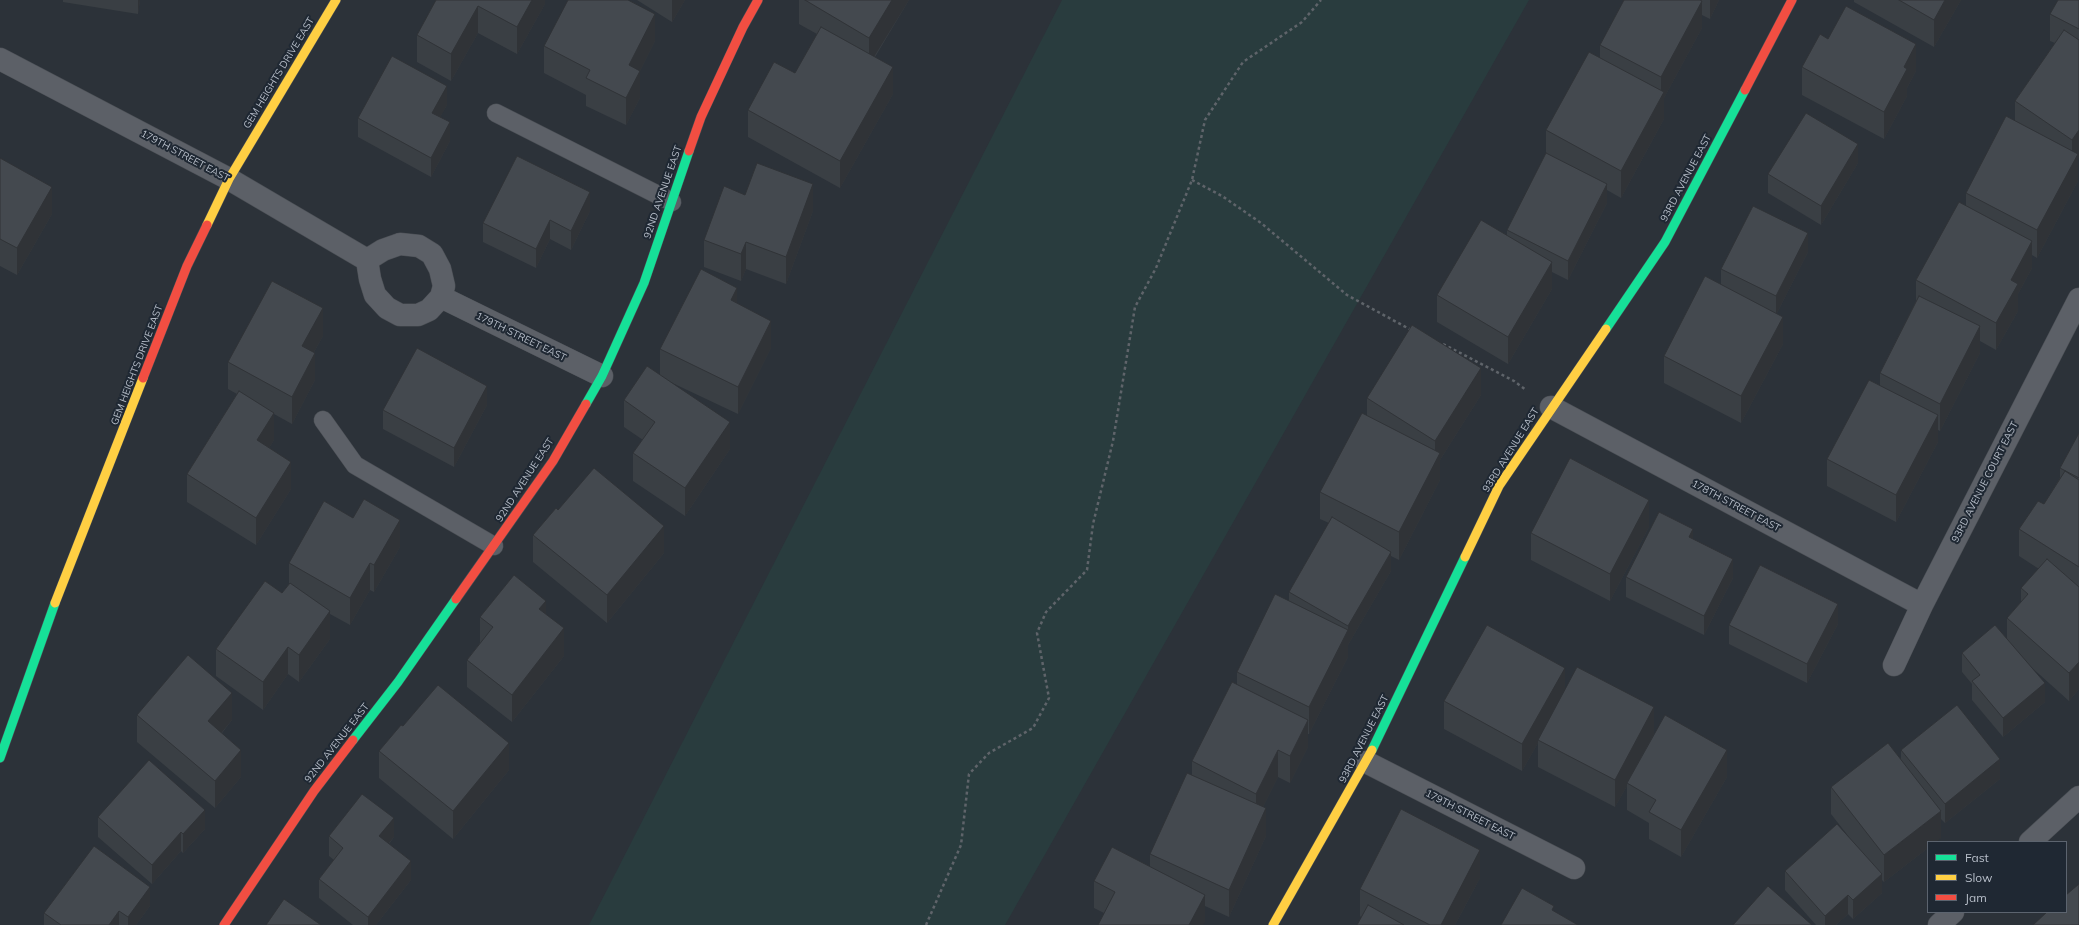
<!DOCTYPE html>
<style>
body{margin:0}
#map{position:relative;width:2079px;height:925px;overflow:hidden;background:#2c3239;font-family:Mulish,sans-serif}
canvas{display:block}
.legend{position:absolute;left:1927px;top:841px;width:140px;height:72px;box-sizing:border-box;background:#1f2833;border:1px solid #5c646f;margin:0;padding:5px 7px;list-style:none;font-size:12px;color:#b7bec9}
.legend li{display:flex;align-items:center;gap:8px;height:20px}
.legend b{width:20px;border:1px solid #5c646f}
</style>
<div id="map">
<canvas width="2079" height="925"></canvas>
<ul class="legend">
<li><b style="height:5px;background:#16e098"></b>Fast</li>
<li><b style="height:5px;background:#ffcf43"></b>Slow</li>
<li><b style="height:5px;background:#f24e42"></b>Jam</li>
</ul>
</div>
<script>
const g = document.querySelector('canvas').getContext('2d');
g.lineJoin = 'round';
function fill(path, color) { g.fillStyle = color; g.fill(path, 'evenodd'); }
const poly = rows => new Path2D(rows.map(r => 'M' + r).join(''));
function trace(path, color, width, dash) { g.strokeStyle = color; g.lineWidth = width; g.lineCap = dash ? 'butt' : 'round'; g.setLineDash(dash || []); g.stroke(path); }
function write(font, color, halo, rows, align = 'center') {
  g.font = font + ' Mulish,sans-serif'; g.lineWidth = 4; g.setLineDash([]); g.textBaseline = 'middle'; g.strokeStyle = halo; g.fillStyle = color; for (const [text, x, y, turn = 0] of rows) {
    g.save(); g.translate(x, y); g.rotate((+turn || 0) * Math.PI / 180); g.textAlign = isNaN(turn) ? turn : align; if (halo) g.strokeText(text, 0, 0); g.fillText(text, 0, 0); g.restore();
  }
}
const green = poly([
 [1062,0,1529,0,1005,925,589,925]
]);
const path = poly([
 [1192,180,1222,196,1261,223,1347,295,1413,331],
 [1443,344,1514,381,1526,390],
 [926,925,961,845,969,774,989,753,1033,728,1049,698,1037,633,1046,612,1087,570,1093,524,1113,441,1135,307,1156,268,1192,180,1205,120,1243,62,1302,22,1321,0]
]);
const lane = poly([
 [496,113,672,202],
 [323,420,355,465,494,546]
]);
const street = poly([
 [0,59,229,179,367,260],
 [400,244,419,246,432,254,440,269,444,286,441,297,429,310,418,315,400,315,387,308,375,295,370,279,367,260,383,250,400,244],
 [441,297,602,376],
 [1551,407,1922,605],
 [1894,665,1922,605,2079,299],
 [1366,762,1574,868],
 [2030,842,2079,797],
 [1939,925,1953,912]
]);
const fast = poly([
 [1606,329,1665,242,1745,90],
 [586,404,602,376,644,283,689,151],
 [353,740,398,682,456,599],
 [1372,750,1465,557],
 [0,758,55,603]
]);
const slow = poly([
 [207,225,229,179,336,0],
 [1465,557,1499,486,1606,329],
 [55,603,143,378],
 [1273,925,1372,750]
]);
const jam = poly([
 [1745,90,1792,0],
 [689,151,701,117,743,27,758,0],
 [143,378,187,266,207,225],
 [456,599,553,461,586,404],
 [224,925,314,791,353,740]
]);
const wall = poly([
 [63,0,140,0,138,14,63,2],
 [436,0,545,0,545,4,517,54,478,33,451,81,417,62,417,35],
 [637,0,685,0,672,22],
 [799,0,909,0,875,57,893,94,840,188,748,137,748,110,795,73,817,34,799,24],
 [1624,0,1719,0,1710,19,1702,15,1702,28,1664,98,1664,119,1621,198,1607,190,1607,203,1568,280,1552,272,1552,289,1508,364,1437,322,1437,295,1507,236,1507,230,1546,154,1546,130,1600,58,1600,45],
 [1854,0,1961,0,1934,47,1854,2],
 [2079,0,2079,157,2078,159,2078,181,2037,258,2032,255,2032,268,2018,294,2018,311,1996,350,1980,341,1980,353,1940,431,1938,430,1938,442,1896,522,1827,486,1827,459,1880,385,1880,373,1916,301,1916,280,1966,206,1966,193,2015,121,2015,101,2055,43,2050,41,2050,14],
 [1828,39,1916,71,1907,88,1907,96,1884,139,1802,95,1802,67],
 [655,41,640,71,640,98,626,125,586,106,586,95,544,73,544,46],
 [447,105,440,117,450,141,431,177,358,137,358,118],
 [0,158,52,214,17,275,0,266],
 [1858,163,1821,225,1768,193,1768,174],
 [745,195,813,211,786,284,746,269,741,281,704,267,704,240],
 [590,211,571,250,550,239,536,268,483,242,483,223],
 [1808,252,1777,313,1783,344,1741,423,1664,383,1664,356,1721,285,1721,269],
 [737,304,771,348,738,414,666,380,730,449,685,516,633,481,633,453,643,440,624,427,624,400,660,375,660,349],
 [323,336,314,352,315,380,292,424,274,414,274,440,269,448,291,489,256,545,187,502,187,474,237,394,228,389,228,362],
 [1481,395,1440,460,1440,480,1399,560,1391,556,1391,571,1348,645,1348,657,1309,734,1308,734,1308,747,1290,783,1278,777,1263,807,1266,836,1229,917,1205,906,1205,922,1104,913,1094,908,1094,881,1150,866,1150,854,1192,775,1192,761,1237,684,1237,672,1289,601,1289,592,1329,523,1320,519,1320,492,1367,416,1367,398],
 [487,405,454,467,383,429,383,410],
 [2079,433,2079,689,2069,701,2030,666,2045,702,2003,737,1972,700,1972,684,1962,672,1962,653,2007,639,2007,618,2021,602,2021,588,2039,569,2019,556,2019,529,2044,504,2060,478,2060,468],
 [558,510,664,553,607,623,533,562,533,535],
 [1649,527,1610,601,1531,560,1531,533],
 [1693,539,1733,578,1704,635,1626,597,1626,577],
 [400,547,374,592,370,590,350,625,330,614,330,639,299,682,288,674,263,710,216,676,216,649,282,593,289,584,289,563],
 [546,615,564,656,512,722,467,687,467,660,480,643,480,617],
 [1838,624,1807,683,1729,644,1729,625],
 [1565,689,1654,734,1727,777,1681,857,1649,839,1649,823,1627,810,1627,786,1615,807,1538,767,1538,743,1522,771,1444,729,1444,701],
 [137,715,232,720,222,733,241,777,215,808,137,742],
 [403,726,509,770,453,839,379,778,379,751],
 [1901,750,2000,779,1945,823,1941,819,1941,838,1928,842,1928,848,1884,882,1882,880,1882,893,1853,919,1848,914,1836,925,1816,925,1785,890,1785,871,1849,837,1831,814,1831,787,1901,759],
 [98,817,205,829,183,853,181,851,152,884,98,837],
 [329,836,394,837,389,844,411,880,376,925,353,925,319,898,319,879,334,860,329,856],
 [1480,878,1455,925,1357,925,1361,917,1360,916,1360,889],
 [150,906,136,925,44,925,44,913]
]);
const shadedWall = poly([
 [138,0,140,0,138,14],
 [532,0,545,0,545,4,517,54,517,27],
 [672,0,685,0,672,22],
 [892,0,909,0,869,65,869,38],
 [1710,0,1719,0,1710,19],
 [1945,0,1961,0,1934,47,1934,20],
 [1702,1,1702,28,1664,98,1664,119,1621,198,1621,171,1661,98,1661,77],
 [478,6,478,33,451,81,451,54],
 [655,14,655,41,640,71,640,98,626,125,626,98,629,65],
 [1916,44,1916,71,1907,88,1907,96,1884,139,1884,112,1904,67],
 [893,67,893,94,840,188,840,161],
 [447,86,447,105,432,132,432,113],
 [450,122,450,141,431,177,431,158],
 [2079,130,2079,157,2078,159,2078,181,2037,258,2037,230,2072,164,2072,140],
 [1858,144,1858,163,1821,225,1821,206],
 [813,184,813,211,786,284,786,257],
 [1607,184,1607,203,1568,280,1568,261],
 [52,187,52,214,17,275,17,248],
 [590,192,590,211,571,250,571,231],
 [550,220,550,239,536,268,536,249],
 [1808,233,1808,252,1776,315,1776,296],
 [2032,241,2032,268,2018,294,2018,311,1996,350,1996,323,2011,280],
 [746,242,746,269,741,281,741,254],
 [1552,262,1552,289,1508,364,1508,337],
 [737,288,737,315,731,300],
 [323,308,323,336,302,373,302,346],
 [1783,317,1783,344,1741,423,1741,396],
 [771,321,771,348,738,414,738,387],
 [1980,326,1980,353,1940,431,1940,404],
 [315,353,315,380,292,424,292,397],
 [1481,368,1481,395,1440,460,1440,480,1399,560,1399,532,1435,462,1435,441],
 [487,386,487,405,454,467,454,448],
 [274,413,274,440,257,467,257,440],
 [1938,415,1938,442,1896,522,1896,495],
 [730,422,730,449,685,516,685,488],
 [291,462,291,489,256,545,256,518],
 [1649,500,1649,527,1610,601,1610,574],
 [400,520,400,547,374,592,374,565],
 [664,526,664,553,607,623,607,595],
 [1693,529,1693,548,1689,537],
 [1391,552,1391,571,1348,645,1348,626],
 [1733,559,1733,578,1704,635,1704,616],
 [370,563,370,590,350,625,350,598],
 [546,601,546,628,539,609],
 [1838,604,1838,624,1807,683,1807,664],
 [330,611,330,639,299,682,299,655],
 [564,628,564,656,512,722,512,695],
 [1348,630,1348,657,1309,734,1309,707],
 [288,647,288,674,263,710,263,682],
 [2079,662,2079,689,2069,701,2069,673],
 [1565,668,1565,695,1538,740,1538,743,1522,771,1522,744],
 [2045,683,2045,702,2003,737,2003,718],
 [232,693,232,720,208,749,208,721],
 [1654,707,1654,734,1627,783,1627,786,1615,807,1615,780],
 [1308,720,1308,747,1290,783,1290,756],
 [509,743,509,770,453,839,453,811],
 [241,750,241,777,215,808,215,781],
 [1278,750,1278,777,1256,821,1256,794],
 [1727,750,1727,777,1681,857,1681,830],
 [2000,759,2000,779,1945,823,1945,804],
 [1266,808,1266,836,1229,917,1229,890],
 [205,810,205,829,183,853,183,834],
 [1941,811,1941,838,1936,842,1928,842,1928,848,1884,882,1884,855],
 [394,818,394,837,379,855,379,836],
 [181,832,181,851,152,884,152,865],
 [1480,850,1480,878,1455,925,1441,925],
 [411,861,411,880,376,925,368,925,368,917],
 [1882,874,1882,893,1853,919,1853,900],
 [150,887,150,906,136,925,128,925,128,917],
 [1205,895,1205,922,1203,925,1189,925],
 [1848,895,1848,914,1836,925,1825,925,1825,916],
 [119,911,119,925,109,925]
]);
const building = poly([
 [436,0,532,0,517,27,478,6,451,54,417,35,436,0],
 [568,0,628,0,655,14,629,65,640,71,626,98,586,78,590,70,544,46,568,0],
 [805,0,892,0,869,38,805,0],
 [1624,0,1700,0,1702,1,1661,77,1600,45,1624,0],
 [1899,0,1945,0,1934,20,1899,0],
 [2058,0,2079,0,2079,29,2050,14,2058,0],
 [1846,6,1916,44,1904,67,1907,69,1884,112,1802,67,1820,34,1828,39,1846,6],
 [821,27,893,67,840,161,748,110,774,62,795,73,821,27],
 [2064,30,2079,40,2079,130,2072,140,2015,101,2064,30],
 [1589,52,1664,92,1621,171,1546,130,1589,52],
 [392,56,447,86,432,113,450,122,431,158,358,118,392,56],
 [1806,113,1858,144,1821,206,1768,174,1806,113],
 [2006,116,2078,154,2037,230,1966,193,2006,116],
 [1546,153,1607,184,1568,261,1507,230,1546,153],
 [517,156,590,192,571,231,550,220,536,249,483,223,517,156],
 [0,158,52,187,17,248,0,239,0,158],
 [757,163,813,184,786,257,746,242,741,254,704,240,724,186,745,195,757,163],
 [1959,202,2032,241,2011,280,2018,284,1996,323,1916,280,1959,202],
 [1753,206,1808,233,1776,296,1721,269,1753,206],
 [1481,220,1552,262,1508,337,1437,295,1481,220],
 [701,269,737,288,731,300,771,321,738,387,660,349,701,269],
 [1705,276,1783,317,1741,396,1664,356,1705,276],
 [272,281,323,308,302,346,315,353,292,397,228,362,272,281],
 [1919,296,1980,326,1940,404,1880,373,1919,296],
 [1412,325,1481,368,1435,441,1367,398,1412,325],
 [417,348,487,386,454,448,383,410,417,348],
 [647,366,730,422,685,488,633,453,655,422,624,400,647,366],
 [1869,380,1938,415,1896,495,1827,459,1869,380],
 [239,391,274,413,257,440,291,462,256,518,187,474,239,391],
 [1362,413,1440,453,1399,532,1320,492,1362,413],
 [2079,433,2079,478,2060,468,2079,433],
 [1570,458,1649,500,1610,574,1531,533,1570,458],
 [594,468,664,526,607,595,533,535,556,508,558,510,594,468],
 [2065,471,2079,480,2079,567,2019,529,2038,501,2044,504,2065,471],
 [364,499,400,520,374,565,370,563,350,598,289,563,324,501,353,518,364,499],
 [1659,512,1693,529,1689,537,1733,559,1704,616,1626,577,1659,512],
 [1332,517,1391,552,1348,626,1289,592,1332,517],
 [2047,559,2079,587,2079,662,2069,673,2007,618,2028,594,2021,588,2047,559],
 [1760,565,1838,604,1807,664,1729,625,1760,565],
 [514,575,546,601,539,609,564,628,512,695,467,660,493,627,480,617,514,575],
 [265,581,282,593,290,583,330,611,299,655,288,647,263,682,216,649,265,581],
 [1275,594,1348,630,1309,707,1237,672,1275,594],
 [1487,625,1565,668,1522,744,1444,701,1487,625],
 [1995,625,2045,683,2003,718,1972,681,1980,675,1962,653,1995,625],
 [188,655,232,693,208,721,241,750,215,781,137,715,188,655],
 [1577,667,1654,707,1615,780,1538,740,1577,667],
 [1232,682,1308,720,1290,756,1278,750,1256,794,1192,761,1232,682],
 [438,685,509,743,453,811,379,751,401,725,403,726,438,685],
 [1957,705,2000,759,1945,804,1901,750,1957,705],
 [1665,715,1727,750,1681,830,1649,812,1656,800,1627,783,1665,715],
 [1888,743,1941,811,1884,855,1831,787,1888,743],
 [149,760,205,810,183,834,181,832,152,865,98,817,149,760],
 [1187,773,1266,808,1229,890,1150,854,1187,773],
 [362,794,394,818,379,836,411,861,368,917,319,879,343,848,329,836,362,794],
 [1401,809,1480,850,1441,925,1430,925,1360,889,1401,809],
 [1837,824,1882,874,1853,900,1848,895,1825,916,1785,871,1837,824],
 [94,846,150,887,128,917,119,911,109,925,61,925,44,913,94,846],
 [1112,847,1205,895,1189,925,1098,925,1115,892,1094,881,1112,847],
 [2079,884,2079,925,2033,925,2047,912,2066,912,2066,895,2079,884],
 [1768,886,1812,925,1733,925,1768,886],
 [1522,888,1554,906,1552,910,1578,925,1501,925,1522,888],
 [284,899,321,925,266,925,284,899],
 [1368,905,1404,925,1357,925,1368,905]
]);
const streetNames = [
 ["GEM HEIGHTS DRIVE EAST",279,73,-59],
 ["179TH STREET EAST",185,156,28],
 ["93RD AVENUE EAST",1686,178,-62],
 ["92ND AVENUE EAST",663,192,-71],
 ["179TH STREET EAST",521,337,26],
 ["GEM HEIGHTS DRIVE EAST",137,365,-69],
 ["93RD AVENUE EAST",1511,450,-58],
 ["92ND AVENUE EAST",525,480,-57],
 ["93RD AVENUE COURT EAST",1985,482,-63],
 ["178TH STREET EAST",1736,506,28],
 ["93RD AVENUE EAST",1364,739,-63],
 ["92ND AVENUE EAST",337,743,-52],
 ["179TH STREET EAST",1470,815,27]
];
fill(green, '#293c3e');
trace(lane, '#4a4e54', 19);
trace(street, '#4a4e54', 23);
trace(fast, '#4a4e54', 10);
trace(slow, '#4a4e54', 10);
trace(jam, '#4a4e54', 10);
trace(path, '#5f646a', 2.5, [3, 3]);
trace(lane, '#5c6067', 18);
trace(street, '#5c6067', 22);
trace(fast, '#16e098', 9);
trace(slow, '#ffcf43', 9);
trace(jam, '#f24e42', 9);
fill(wall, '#3a3f44');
fill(shadedWall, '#303337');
fill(building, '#44494f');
trace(building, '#303337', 1);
write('10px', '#b7bec9', '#1f2833', streetNames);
</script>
